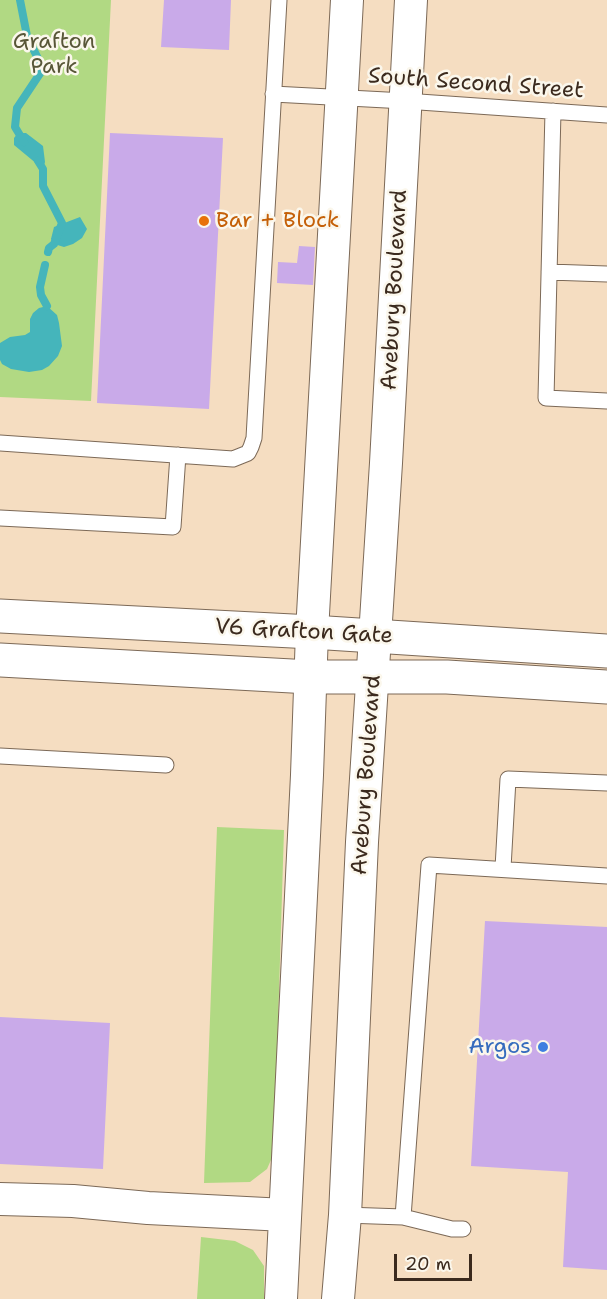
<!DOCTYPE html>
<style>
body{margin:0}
#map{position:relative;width:607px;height:1299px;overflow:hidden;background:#f5ddc1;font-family:"Shantell Sans",sans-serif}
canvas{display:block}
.scale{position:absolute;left:394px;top:1254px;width:78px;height:27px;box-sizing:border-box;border:3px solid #3b2a1e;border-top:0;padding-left:8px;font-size:18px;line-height:21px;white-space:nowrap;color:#3b2a1e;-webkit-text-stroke:4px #fbf7ec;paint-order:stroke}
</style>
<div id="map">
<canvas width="607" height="1299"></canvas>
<div class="scale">20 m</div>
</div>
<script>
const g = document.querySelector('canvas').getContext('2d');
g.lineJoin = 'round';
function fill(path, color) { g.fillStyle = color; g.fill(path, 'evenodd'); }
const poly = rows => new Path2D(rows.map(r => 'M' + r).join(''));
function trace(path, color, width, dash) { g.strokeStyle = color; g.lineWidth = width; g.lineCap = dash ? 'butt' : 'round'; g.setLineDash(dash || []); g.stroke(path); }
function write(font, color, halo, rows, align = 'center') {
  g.font = font + ' "Shantell Sans",sans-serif'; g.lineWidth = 5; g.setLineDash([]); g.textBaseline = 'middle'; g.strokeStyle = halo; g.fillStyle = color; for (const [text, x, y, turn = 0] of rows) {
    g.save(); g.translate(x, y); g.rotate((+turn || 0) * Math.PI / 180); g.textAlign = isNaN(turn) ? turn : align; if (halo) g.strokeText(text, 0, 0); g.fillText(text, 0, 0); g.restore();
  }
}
const green = poly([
 [0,0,111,0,91,401,0,397],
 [217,827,284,830,274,1153,267,1169,250,1182,204,1183],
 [201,1237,235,1241,253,1250,264,1266,264,1299,197,1299]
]);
const water = poly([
 [18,133,26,133,43,146,45,162,43,169,14,145,14,138],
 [80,217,87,229,82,238,73,244,64,247,54,244,51,239,54,227],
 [47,306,57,315,59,323,62,346,58,356,49,366,42,370,29,372,11,369,2,364,0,360,0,343,10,337,25,335,30,332,30,319,33,313,39,308]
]);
const stream = poly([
 [20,0,27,36,43,69,17,108,15,127,24,142],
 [38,161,43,169,43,186,62,223,54,244,49,248,48,252],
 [45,265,40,287,41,295,47,306]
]);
const building = poly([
 [164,0,231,0,229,50,161,47],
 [110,133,223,138,209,409,97,403],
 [299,246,315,247,313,285,277,283,278,262,297,263],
 [485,921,607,927,607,1270,563,1267,568,1172,471,1166],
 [0,1017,110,1023,103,1169,0,1164]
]);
const service = poly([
 [273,94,405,101,607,115],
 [553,111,546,398,607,401],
 [549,272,607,274],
 [0,443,233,459,248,453,251,447,254,438,279,0],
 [0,518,173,527,178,455],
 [0,756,166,765],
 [503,868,508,779,607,783],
 [345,1215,403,1217,452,1229,463,1229],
 [403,1217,429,865,607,876]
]);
const minor = poly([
 [0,1199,73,1201,148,1208,285,1215],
 [281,1299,307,775,312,632,347,0],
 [338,1299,345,1215,362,842,386,463,411,0]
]);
const tertiary = poly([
 [0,616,312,632,607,651],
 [0,660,310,677,447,677,607,687]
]);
const markers = [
 [204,221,6,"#e8710a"],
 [543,1047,6,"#3f7fe0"]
];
const parkNames = [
 ["Grafton",54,42],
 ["Park",54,67]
];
const streetNames = [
 ["South Second Street",476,84,4],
 ["Avebury Boulevard",395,290,-87],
 ["V6 Grafton Gate",304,632,3],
 ["Avebury Boulevard",367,775,-86]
];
const foodNames = [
 ["Bar + Block",216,221]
];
const shopNames = [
 ["Argos",531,1047]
];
fill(green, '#b1d983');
fill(water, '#45b5bb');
trace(stream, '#45b5bb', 8);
fill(building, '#c9aae9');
trace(service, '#7c6957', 17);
trace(minor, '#7c6957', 34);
trace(tertiary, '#7c6957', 35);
trace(service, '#fff', 15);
trace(minor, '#fff', 32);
trace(tertiary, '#fff', 33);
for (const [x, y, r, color] of markers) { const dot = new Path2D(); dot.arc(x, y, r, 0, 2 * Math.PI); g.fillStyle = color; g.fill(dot); trace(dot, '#fbf7ec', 2); }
write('22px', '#585637', '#fbf7ec', parkNames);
write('22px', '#3b2a1e', '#fbf7ec', streetNames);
write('22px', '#c56008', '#fbf7ec', foodNames, 'left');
write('22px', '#366cbe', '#fbf7ec', shopNames, 'right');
</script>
